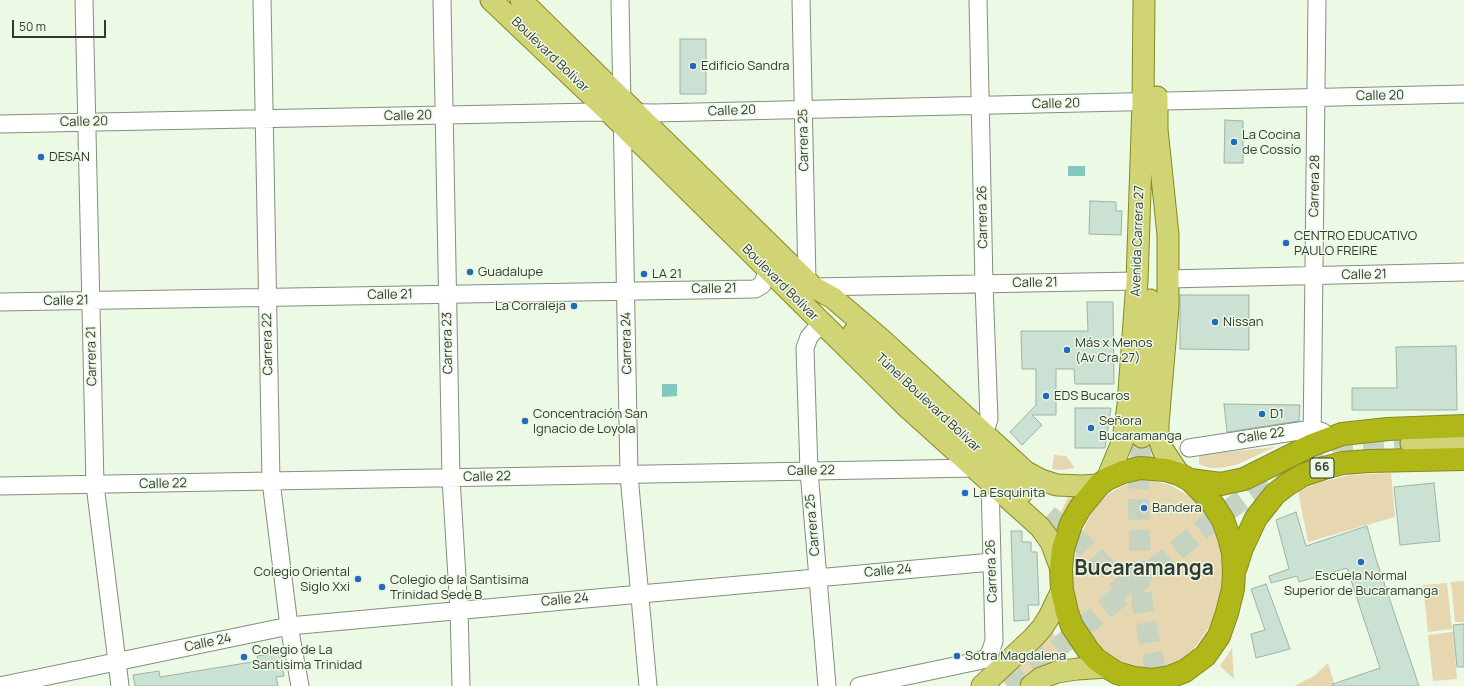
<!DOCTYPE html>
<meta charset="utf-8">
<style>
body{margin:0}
#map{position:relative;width:1464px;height:686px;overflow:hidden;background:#ebf9e5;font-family:Manrope,sans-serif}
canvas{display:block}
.scale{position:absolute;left:12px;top:20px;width:94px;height:18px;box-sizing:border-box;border:2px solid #343932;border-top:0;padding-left:5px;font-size:12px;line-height:14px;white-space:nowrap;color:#343932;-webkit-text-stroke:3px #ebf9e5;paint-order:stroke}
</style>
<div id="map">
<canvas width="1464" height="686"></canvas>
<div class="scale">50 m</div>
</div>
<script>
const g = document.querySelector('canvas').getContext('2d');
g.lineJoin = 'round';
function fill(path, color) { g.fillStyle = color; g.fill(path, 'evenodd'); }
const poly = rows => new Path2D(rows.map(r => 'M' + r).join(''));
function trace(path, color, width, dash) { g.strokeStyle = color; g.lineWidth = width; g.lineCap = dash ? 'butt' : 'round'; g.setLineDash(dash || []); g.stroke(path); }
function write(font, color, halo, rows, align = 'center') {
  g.font = font + ' Manrope,sans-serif'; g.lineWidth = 3; g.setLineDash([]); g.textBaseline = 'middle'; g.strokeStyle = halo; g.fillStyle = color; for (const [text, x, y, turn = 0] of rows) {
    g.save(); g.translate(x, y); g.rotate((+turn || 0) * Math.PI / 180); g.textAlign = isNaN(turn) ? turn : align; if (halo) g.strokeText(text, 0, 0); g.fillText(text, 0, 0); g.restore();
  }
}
const green = poly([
 [1275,447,1236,465,1219,468,1209,468,1199,464,1199,455],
 [1054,455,1066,456,1075,468,1062,470,1052,469],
 [1391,473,1395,517,1308,542,1298,491,1321,482,1351,475],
 [1152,480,1170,485,1192,498,1206,516,1217,537,1223,565,1221,596,1209,627,1191,653,1169,667,1149,670,1129,665,1112,657,1091,636,1079,611,1073,587,1074,561,1080,536,1092,512,1108,494,1129,483],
 [1075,496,1066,513,1056,538,1050,530,1058,518,1068,497],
 [1464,581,1464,622,1455,622,1451,582],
 [1447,583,1452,629,1428,632,1423,585],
 [1051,629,1070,662,1021,686,1007,686,999,677],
 [1453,632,1457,679,1433,681,1428,635],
 [1232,648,1234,679,1220,666],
 [1328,663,1335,686,1294,686,1314,676]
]);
const water = poly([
 [1068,166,1085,166,1085,176,1068,176],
 [662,384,677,384,677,396,662,397]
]);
const building = poly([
 [680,39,706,39,706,94,680,94,680,39],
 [1225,120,1243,121,1243,163,1224,163,1225,120],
 [1090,201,1116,202,1116,211,1122,211,1121,235,1089,234,1090,201],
 [1180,295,1249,295,1249,350,1180,349,1180,295],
 [1087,302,1113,302,1114,384,1075,384,1074,369,1056,369,1056,415,1032,415,1042,425,1022,445,1010,432,1036,405,1036,369,1022,369,1021,331,1088,331,1087,302],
 [1456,346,1457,410,1352,410,1352,388,1397,388,1396,347,1456,346],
 [1224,404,1300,405,1299,421,1227,432,1224,404],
 [1075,408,1111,408,1105,448,1075,448,1075,408],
 [1434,483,1440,541,1400,545,1394,487,1434,483],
 [1296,512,1306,546,1367,526,1376,559,1419,686,1333,686,1333,684,1380,668,1347,568,1299,582,1297,576,1271,583,1269,576,1289,569,1276,520,1296,512],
 [1011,531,1022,531,1022,542,1031,542,1031,552,1037,552,1039,605,1028,605,1029,620,1014,621,1011,531],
 [1266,584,1290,649,1256,658,1251,634,1265,630,1251,589,1266,584],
 [1464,624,1464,667,1457,667,1453,625,1464,624],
 [280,653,284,676,276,677,278,686,135,686,133,675,159,671,160,677,258,661,257,656,280,653]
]);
const majorTunnel = poly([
 [1142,437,1138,496,1142,604,1159,686],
 [1048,515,1083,545,1137,599],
 [1007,686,1050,654,1205,527,1252,493,1288,471,1321,455,1341,449,1372,445,1411,443]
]);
const minor = poly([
 [84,0,95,485,120,686],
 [262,0,271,481,289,626,300,686],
 [442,0,451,478,459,610,461,686],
 [620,0,629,475,648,686],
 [801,0,807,281],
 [978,0,984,284,989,419,987,425,980,430],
 [0,124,595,112,655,113,1464,94],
 [1168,279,1464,272],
 [813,287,1137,281],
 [0,302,755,289,762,285,768,270],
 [827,329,820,328,816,329,809,337,805,348,809,471,827,686],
 [1312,445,1317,0],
 [1189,448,1312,429,1323,432],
 [0,486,975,468],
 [0,686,289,626,992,562],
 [859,686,978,661,985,659,990,653,994,641,990,481]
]);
const major = poly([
 [491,0,609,112,909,409,1040,527,1051,542,1061,569],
 [521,0,813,287,833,298,881,339,1026,472,1041,480,1057,485,1082,486,1099,485],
 [1157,97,1157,129,1168,235,1168,307,1158,424,1158,435,1163,450,1179,474],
 [854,332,884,363,1023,492],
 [1142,437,1150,300],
 [1411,443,1464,442],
 [1107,479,1123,440,1128,405,1137,281,1143,102,1144,0],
 [982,686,1033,638,1042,628,1049,617,1062,590],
 [1031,686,1041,678,1057,672,1077,669,1107,667]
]);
const highway = poly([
 [1140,468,1166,470,1179,474,1190,480,1204,494,1214,506,1223,520,1229,537,1233,553,1234,572,1233,589,1227,613,1219,636,1205,656,1185,671,1170,677,1152,680,1134,678,1117,673,1107,667,1096,659,1088,650,1072,626,1067,612,1062,590,1061,569,1063,549,1071,524,1080,508,1099,485,1107,479,1123,472,1140,468],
 [1190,480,1221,484,1244,479,1312,445,1342,434,1388,429,1464,426],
 [1236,567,1242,548,1256,518,1275,494,1288,484,1303,475,1324,468,1343,463,1369,461,1464,459]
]);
const markers = [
 [693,66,4,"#206bbb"],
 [1234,142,4,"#206bbb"],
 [41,157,4,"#206bbb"],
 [1286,243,4,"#206bbb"],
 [470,272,4,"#206bbb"],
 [644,274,4,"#206bbb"],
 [574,306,4,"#206bbb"],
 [1215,322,4,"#206bbb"],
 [1067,350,4,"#206bbb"],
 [1046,396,4,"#206bbb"],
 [1262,414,4,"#206bbb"],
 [525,421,4,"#206bbb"],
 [1091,428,4,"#206bbb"],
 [965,493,4,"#206bbb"],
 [1144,508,4,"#206bbb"],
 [1361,562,4,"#206bbb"],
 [358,579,4,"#206bbb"],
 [382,587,4,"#206bbb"],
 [957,656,4,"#206bbb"],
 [244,657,4,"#206bbb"]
];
const shields = [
 [1322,468,24]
];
const shieldNames = [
 ["66",1322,468]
];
const streetNames = [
 ["Boulevard Bolívar",550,55,44],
 ["Calle 20",1380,96,-1],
 ["Calle 20",1056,104,-1],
 ["Calle 20",732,111,-2],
 ["Calle 20",408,116,-1],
 ["Calle 20",84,122,-1],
 ["Carrera 25",804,140,-91],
 ["Carrera 28",1315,186,-89],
 ["Carrera 26",983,217,-91],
 ["Avenida Carrera 27",1138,241,-88],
 ["Calle 21",1364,275,-1],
 ["Boulevard Bolívar",780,283,45],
 ["Calle 21",1035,283,-1],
 ["Calle 21",714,289,-1],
 ["Calle 21",390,295,-1],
 ["Calle 21",66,301,-1],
 ["Carrera 23",448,343,-91],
 ["Carrera 24",627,343,-91],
 ["Carrera 22",268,344,-91],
 ["Carrera 21",92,356,-91],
 ["Túnel Boulevard Bolívar",928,403,43],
 ["Calle 22",1261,436,-9],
 ["Calle 22",811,471,-1],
 ["Calle 22",487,477,-1],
 ["Calle 22",163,484,-1],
 ["Carrera 25",813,525,-95],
 ["Calle 24",888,571,-5],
 ["Carrera 26",992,571,-92],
 ["Calle 24",565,600,-5],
 ["Calle 24",208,643,-12]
];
const poiNames = [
 ["Edificio Sandra",701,66],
 ["La Cocina",1242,135],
 ["de Cossío",1242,150],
 ["DESAN",49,157],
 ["CENTRO EDUCATIVO",1294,236],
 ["PAULO FREIRE",1294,251],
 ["Guadalupe",478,272],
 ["LA 21",652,274],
 ["La Corraleja",566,306,"right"],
 ["Nissan",1223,322],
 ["Más x Menos",1075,343],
 ["(Av Cra 27)",1075,358],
 ["EDS Bucaros",1054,396],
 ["Concentración San",533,414],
 ["Ignacio de Loyola",533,429],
 ["D1",1270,414],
 ["Señora",1099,421],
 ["Bucaramanga",1099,436],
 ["La Esquinita",973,493],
 ["Bandera",1152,508],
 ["Colegio Oriental",350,572,"right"],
 ["Siglo Xxi",350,587,"right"],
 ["Escuela Normal",1361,576,"center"],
 ["Superior de Bucaramanga",1361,591,"center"],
 ["Colegio de la Santisima",390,580],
 ["Trinidad Sede B",390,595],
 ["Colegio de La",252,650],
 ["Santisima Trinidad",252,665],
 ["Sotra Magdalena",965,656]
];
const townNames = [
 ["Bucaramanga",1144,569]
];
fill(green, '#e6d7b1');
fill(water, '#81c9be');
fill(building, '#cbe1d4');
trace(building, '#9eb3a6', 1);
trace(majorTunnel, '#c6d3c1', 21, [21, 10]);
trace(minor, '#838f7e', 19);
trace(major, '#858b22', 23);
trace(highway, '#858b22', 24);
trace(minor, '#fff', 17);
trace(major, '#d0d475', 21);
trace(highway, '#b0b719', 22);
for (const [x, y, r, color] of markers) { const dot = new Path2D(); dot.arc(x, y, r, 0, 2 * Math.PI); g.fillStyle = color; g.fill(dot); trace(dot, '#ebf9e5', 1.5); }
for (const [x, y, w] of shields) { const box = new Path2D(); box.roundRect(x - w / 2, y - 10, w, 20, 3); g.fillStyle = '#ebf9e5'; g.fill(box); trace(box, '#343932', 1); }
write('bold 12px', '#343932', null, shieldNames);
write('13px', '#343932', '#ebf9e5', streetNames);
write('13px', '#343932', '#ebf9e5', poiNames, 'left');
write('bold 21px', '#343932', '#ebf9e5', townNames);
</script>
